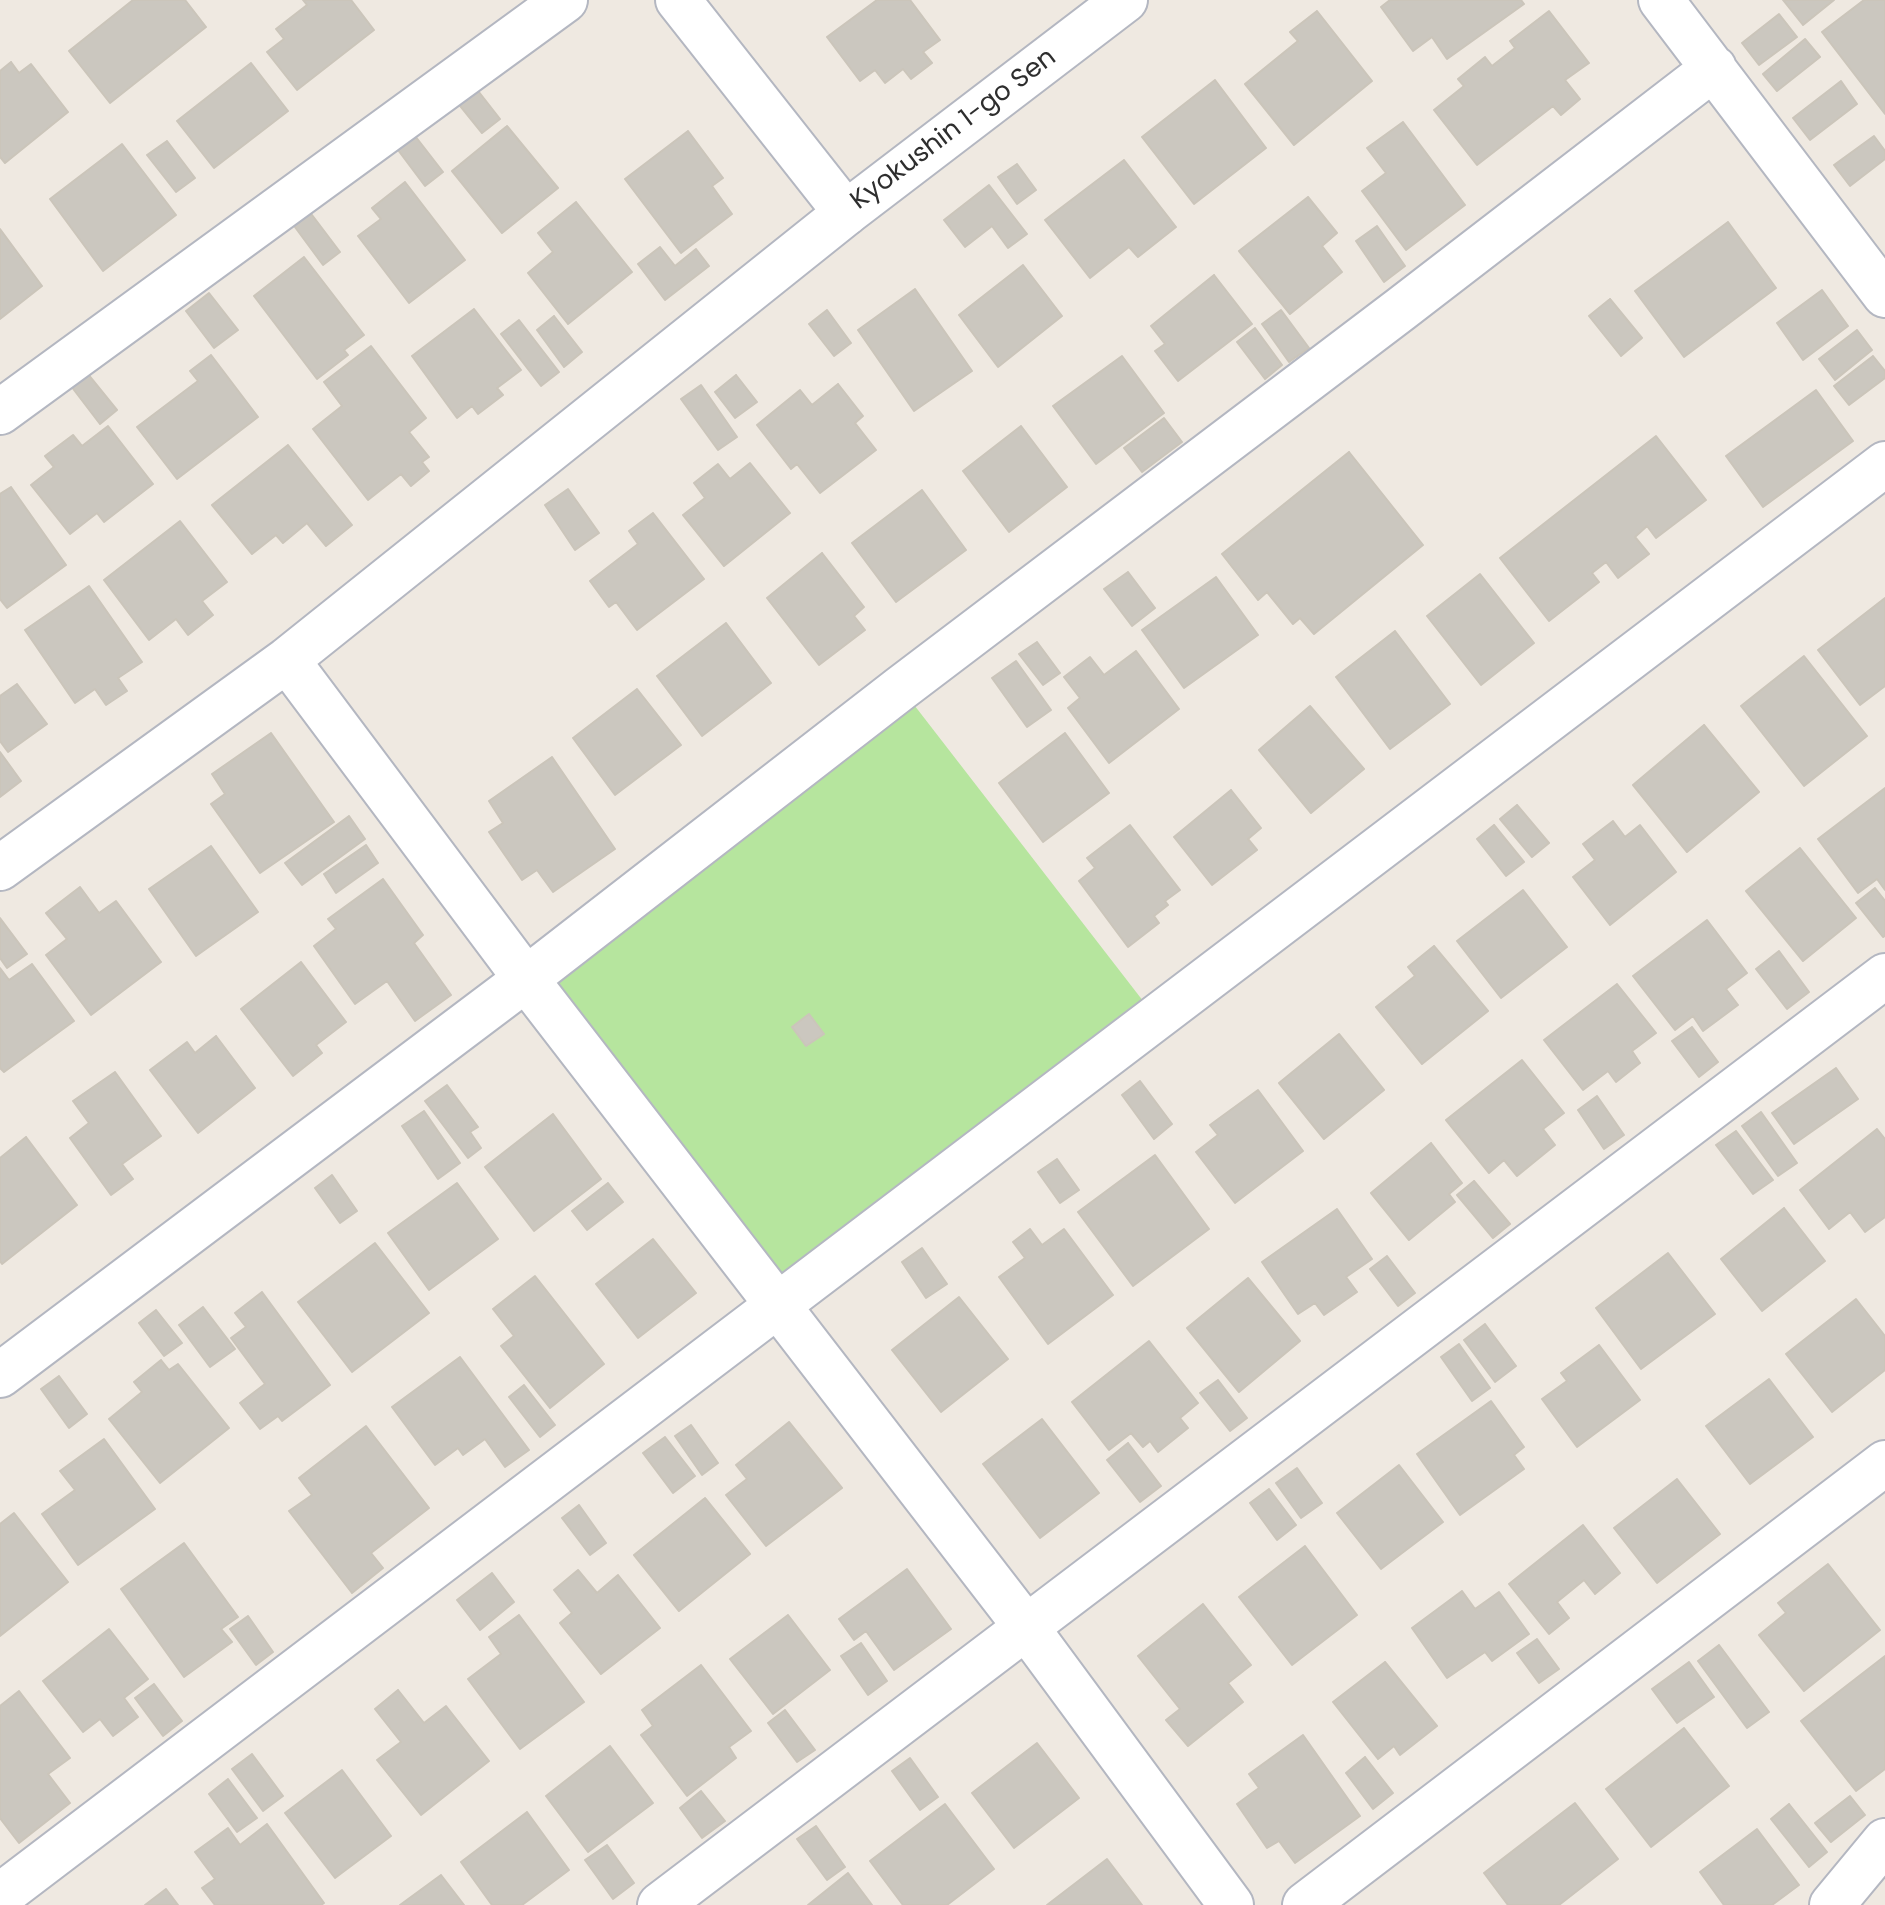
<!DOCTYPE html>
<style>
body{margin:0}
canvas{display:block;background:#efe9e1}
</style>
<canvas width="1885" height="1905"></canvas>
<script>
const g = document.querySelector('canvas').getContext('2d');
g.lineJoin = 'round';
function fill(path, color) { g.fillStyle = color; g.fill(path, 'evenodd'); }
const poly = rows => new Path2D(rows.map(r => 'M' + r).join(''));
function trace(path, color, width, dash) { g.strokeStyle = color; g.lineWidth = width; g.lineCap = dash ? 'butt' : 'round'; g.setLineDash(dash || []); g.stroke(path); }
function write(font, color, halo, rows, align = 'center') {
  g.font = font + ' Poppins,sans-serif'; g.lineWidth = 6; g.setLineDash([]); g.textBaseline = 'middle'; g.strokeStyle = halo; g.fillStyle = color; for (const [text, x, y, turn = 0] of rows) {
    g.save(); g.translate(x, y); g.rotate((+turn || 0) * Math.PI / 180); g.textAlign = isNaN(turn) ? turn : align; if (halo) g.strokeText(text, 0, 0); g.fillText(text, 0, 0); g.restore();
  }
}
const green = poly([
 [901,688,1157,1019,778,1307,526,979]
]);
const building = poly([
 [133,0,185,0,206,27,110,103,69,51,133,0],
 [303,0,351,0,374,30,297,90,267,52,284,39,276,29,307,5,303,0],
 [877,0,910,0,940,40,923,52,932,63,911,79,903,69,885,83,875,70,860,81,827,37,877,0],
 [1390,0,1521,0,1524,4,1447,59,1432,37,1413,51,1381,7,1390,0],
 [1783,0,1834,0,1803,25,1783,0],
 [1864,0,1885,0,1885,114,1822,32,1864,0],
 [1317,11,1372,81,1294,145,1245,84,1298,41,1290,32,1317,11],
 [1549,11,1589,63,1565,80,1580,99,1561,115,1553,106,1477,165,1434,110,1464,86,1458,79,1485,57,1492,66,1515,48,1510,41,1549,11],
 [1779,14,1797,37,1759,65,1742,43,1779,14],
 [1805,39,1820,57,1777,91,1763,74,1805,39],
 [11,62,19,73,31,64,68,112,5,163,0,157,0,71,11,62],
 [251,63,288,111,214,168,177,121,251,63],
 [1215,80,1266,148,1194,204,1142,137,1215,80],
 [1841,81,1857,104,1810,140,1793,118,1841,81],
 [475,87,500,119,482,133,457,102,475,87],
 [1403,122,1465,205,1406,250,1362,191,1386,173,1367,148,1403,122],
 [507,126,558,188,502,233,452,171,507,126],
 [688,131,723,178,712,186,732,214,681,253,625,179,688,131],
 [412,132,443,172,425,186,395,146,412,132],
 [1874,136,1885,151,1885,159,1850,186,1834,165,1874,136],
 [167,141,195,178,176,192,147,155,167,141],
 [122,144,176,215,103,271,50,199,122,144],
 [1124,160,1176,227,1138,257,1129,247,1090,278,1045,220,1124,160],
 [1017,164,1036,190,1017,204,998,177,1017,164],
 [405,182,465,260,409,303,358,236,381,219,372,208,405,182],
 [989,185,1027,234,1008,248,992,226,965,247,944,220,989,185],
 [1308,197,1337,233,1322,246,1342,272,1290,314,1239,251,1308,197],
 [576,202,632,272,568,324,528,273,553,252,538,233,576,202],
 [309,211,340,252,323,265,292,223,309,211],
 [1728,222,1776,288,1684,357,1635,291,1728,222],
 [1377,226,1405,266,1384,282,1356,241,1377,226],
 [0,229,42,286,0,319,0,229],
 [660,247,675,266,696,249,709,266,665,300,638,264,660,247],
 [304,257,364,335,344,350,348,355,317,379,254,296,304,257],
 [1023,265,1062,316,998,367,959,315,1023,265],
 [1214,275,1252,324,1178,381,1155,351,1165,344,1151,326,1214,275],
 [915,289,972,371,914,411,858,330,915,289],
 [1822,290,1848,326,1803,360,1777,323,1822,290],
 [209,293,238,330,214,348,186,311,209,293],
 [1610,299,1642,338,1621,356,1589,316,1610,299],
 [474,309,521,370,497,388,503,395,478,414,472,406,457,418,412,356,474,309],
 [827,310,851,343,834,356,809,324,827,310],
 [1281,310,1309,348,1289,362,1262,324,1281,310],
 [554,316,582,352,564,367,537,330,554,316],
 [519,320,559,372,541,386,501,334,519,320],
 [1255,328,1282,365,1265,379,1237,342,1255,328],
 [1857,330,1872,350,1835,380,1819,359,1857,330],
 [371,346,426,418,409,432,429,457,422,462,429,471,411,486,401,474,368,500,313,429,342,406,324,382,371,346],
 [211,355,258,417,177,479,137,427,198,381,190,371,211,355],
 [1122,356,1164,413,1096,464,1053,406,1122,356],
 [1873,356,1885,371,1885,378,1849,405,1834,386,1873,356],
 [87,373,117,410,100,424,71,386,87,373],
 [736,375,757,402,735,418,715,392,736,375],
 [838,384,863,416,855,423,876,450,820,493,797,464,791,469,757,425,800,390,812,405,838,384],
 [701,385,737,437,718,450,681,399,701,385],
 [1816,390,1853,441,1763,507,1726,456,1816,390],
 [1164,418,1182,442,1142,472,1124,448,1164,418],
 [108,426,153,484,104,522,97,513,70,534,31,485,54,467,45,456,73,435,82,446,108,426],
 [1021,426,1067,487,1009,532,963,471,1021,426],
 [1656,436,1706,500,1656,538,1647,526,1635,537,1649,554,1618,578,1606,562,1592,573,1599,582,1549,621,1500,558,1656,436],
 [288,445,352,525,326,546,307,523,283,543,276,535,252,554,212,505,288,445],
 [1349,452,1423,545,1314,634,1300,618,1293,624,1267,592,1258,600,1222,554,1349,452],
 [750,463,790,513,724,566,683,515,705,498,694,483,718,464,730,479,750,463],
 [11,487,66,565,7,608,0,599,0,494,11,487],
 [568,489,599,533,575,550,545,505,568,489],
 [922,490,966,550,896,602,852,543,922,490],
 [653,513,704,579,637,630,616,602,609,607,590,581,638,544,629,531,653,513],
 [180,521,227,582,202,601,213,615,188,635,176,619,149,640,104,580,180,521],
 [822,553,864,607,854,616,865,630,819,665,767,598,822,553],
 [1128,572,1155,608,1132,626,1104,589,1128,572],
 [1480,574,1534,643,1481,685,1427,616,1480,574],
 [1216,577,1258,635,1184,688,1142,630,1216,577],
 [89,586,142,662,118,678,127,691,106,705,95,689,75,703,25,630,89,586],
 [1885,598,1885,686,1860,705,1818,650,1885,598],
 [726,623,771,683,702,736,657,676,726,623],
 [1395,631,1450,704,1390,749,1336,677,1395,631],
 [1037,642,1060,673,1043,685,1019,654,1037,642],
 [1136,651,1179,709,1109,763,1068,708,1080,698,1064,677,1090,657,1104,675,1136,651],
 [1804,656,1867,736,1804,786,1741,706,1804,656],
 [1016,661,1051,710,1027,727,992,678,1016,661],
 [17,684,47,724,8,752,0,741,0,696,17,684],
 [637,689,681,745,615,795,573,738,637,689],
 [1310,706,1364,769,1311,813,1259,750,1310,706],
 [1704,725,1759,792,1687,852,1633,785,1704,725],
 [271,733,334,822,260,873,211,804,225,794,212,774,271,733],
 [1065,733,1109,793,1043,842,999,783,1065,733],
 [0,752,21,781,0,797,0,752],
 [552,757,615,849,553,892,537,870,522,880,489,832,503,823,489,801,552,757],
 [1885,788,1885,890,1877,879,1858,893,1818,839,1885,788],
 [1231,790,1261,828,1248,839,1257,850,1212,885,1174,837,1231,790],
 [1517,805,1549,843,1532,857,1500,819,1517,805],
 [349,816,365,839,302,885,285,863,349,816],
 [1613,821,1625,837,1640,825,1676,872,1610,925,1573,877,1595,860,1583,844,1613,821],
 [1130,825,1180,890,1165,901,1168,905,1154,916,1159,923,1128,947,1079,881,1095,868,1087,858,1130,825],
 [1494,825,1524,862,1506,876,1477,839,1494,825],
 [366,845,378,863,336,893,324,874,366,845],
 [211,846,258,912,196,956,149,889,211,846],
 [1800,848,1856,918,1803,961,1746,891,1800,848],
 [383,879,423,935,414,943,451,995,415,1021,387,981,355,1004,314,946,336,929,328,919,383,879],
 [80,887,99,913,116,901,161,962,91,1015,46,955,67,939,46,913,80,887],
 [1875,888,1885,901,1885,936,1883,937,1856,903,1875,888],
 [1523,890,1567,947,1501,998,1457,941,1523,890],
 [0,918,27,954,7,968,0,958,0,918],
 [1707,920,1747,973,1726,989,1738,1005,1703,1031,1693,1016,1675,1030,1633,976,1707,920],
 [1434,946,1488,1011,1422,1064,1376,1007,1415,976,1408,967,1434,946],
 [1779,951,1809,992,1787,1009,1756,969,1779,951],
 [301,962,346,1022,316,1045,322,1053,293,1076,241,1009,301,962],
 [32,964,74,1021,4,1072,0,1068,0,968,9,980,32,964],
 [1617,984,1656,1033,1632,1051,1640,1063,1616,1082,1608,1071,1583,1090,1544,1040,1617,984],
 [809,1014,824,1034,806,1046,792,1027,809,1014],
 [1692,1027,1718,1062,1699,1077,1672,1041,1692,1027],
 [1339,1034,1384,1090,1324,1139,1279,1083,1339,1034],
 [216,1036,255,1088,198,1133,150,1070,187,1042,195,1053,216,1036],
 [1522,1060,1564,1113,1543,1129,1555,1145,1517,1176,1504,1160,1489,1173,1446,1120,1522,1060],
 [1836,1068,1858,1099,1794,1144,1772,1113,1836,1068],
 [115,1072,161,1136,122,1164,133,1179,111,1195,70,1138,89,1123,73,1101,115,1072],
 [1140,1081,1172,1124,1154,1139,1122,1095,1140,1081],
 [447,1085,478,1127,470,1132,481,1148,468,1158,425,1101,447,1085],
 [1258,1090,1303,1151,1235,1203,1196,1152,1218,1135,1210,1125,1258,1090],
 [1597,1096,1624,1135,1604,1149,1578,1110,1597,1096],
 [424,1111,460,1163,438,1179,402,1126,424,1111],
 [1761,1112,1797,1163,1778,1176,1742,1126,1761,1112],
 [553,1114,601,1179,534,1231,485,1167,553,1114],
 [1877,1129,1885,1139,1885,1217,1865,1232,1850,1212,1829,1229,1800,1190,1877,1129],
 [1736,1131,1773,1180,1753,1194,1716,1145,1736,1131],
 [26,1137,77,1205,2,1264,0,1261,0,1158,26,1137],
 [1431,1143,1462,1183,1449,1194,1455,1202,1409,1240,1371,1193,1431,1143],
 [1155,1155,1209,1229,1133,1286,1078,1212,1155,1155],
 [1057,1159,1079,1190,1060,1203,1038,1172,1057,1159],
 [332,1175,357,1211,340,1223,315,1188,332,1175],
 [1474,1181,1510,1224,1493,1238,1457,1195,1474,1181],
 [457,1183,498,1239,429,1290,388,1233,457,1183],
 [608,1183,623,1202,587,1230,572,1211,608,1183],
 [1784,1208,1825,1261,1762,1311,1721,1259,1784,1208],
 [1337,1209,1372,1259,1346,1277,1357,1292,1324,1315,1315,1303,1298,1314,1262,1262,1337,1209],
 [1030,1229,1042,1245,1064,1229,1113,1295,1048,1344,999,1277,1025,1258,1013,1242,1030,1229],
 [653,1239,696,1293,638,1338,596,1284,653,1239],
 [375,1243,429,1313,352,1372,298,1302,375,1243],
 [922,1248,947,1284,926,1298,902,1262,922,1248],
 [1668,1253,1715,1314,1641,1369,1596,1308,1668,1253],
 [1387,1256,1415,1293,1398,1306,1370,1269,1387,1256],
 [535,1276,604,1364,550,1408,501,1346,514,1336,493,1309,535,1276],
 [1248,1278,1300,1341,1239,1392,1187,1328,1248,1278],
 [262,1292,330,1385,282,1421,278,1416,260,1429,240,1403,265,1384,231,1338,246,1327,235,1313,262,1292],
 [959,1297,1008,1359,941,1412,892,1350,959,1297],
 [1856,1299,1885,1336,1885,1370,1832,1412,1786,1354,1856,1299],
 [203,1307,235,1349,210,1367,179,1325,203,1307],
 [156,1310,182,1343,164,1356,139,1323,156,1310],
 [1485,1324,1516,1366,1495,1382,1464,1340,1485,1324],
 [1149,1341,1198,1403,1180,1418,1188,1428,1158,1452,1150,1441,1143,1447,1131,1433,1109,1450,1072,1402,1149,1341],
 [1459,1344,1490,1388,1472,1401,1441,1357,1459,1344],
 [1599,1345,1640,1400,1577,1447,1542,1399,1567,1381,1561,1373,1599,1345],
 [460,1357,529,1450,505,1467,485,1439,463,1455,458,1448,435,1465,392,1407,460,1357],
 [161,1360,169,1370,178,1364,229,1428,160,1483,109,1419,142,1392,134,1382,161,1360],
 [59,1376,87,1414,69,1428,41,1389,59,1376],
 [1769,1379,1813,1437,1750,1484,1706,1426,1769,1379],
 [1218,1380,1247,1418,1230,1431,1200,1393,1218,1380],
 [524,1385,555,1425,540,1437,509,1397,524,1385],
 [1491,1401,1524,1447,1514,1455,1524,1469,1460,1515,1417,1454,1491,1401],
 [1042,1419,1099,1493,1040,1538,983,1464,1042,1419],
 [789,1422,842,1488,766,1546,726,1495,747,1479,736,1465,789,1422],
 [691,1425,718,1463,702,1475,675,1436,691,1425],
 [366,1426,429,1508,371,1553,383,1568,352,1593,289,1511,312,1495,299,1478,366,1426],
 [665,1437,695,1476,673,1493,643,1453,665,1437],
 [104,1439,155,1509,78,1565,42,1514,75,1490,60,1471,104,1439],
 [1128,1443,1161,1486,1140,1502,1107,1460,1128,1443],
 [1399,1465,1443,1522,1381,1569,1337,1513,1399,1465],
 [1297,1468,1322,1503,1301,1518,1276,1483,1297,1468],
 [1677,1479,1720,1534,1657,1583,1614,1528,1677,1479],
 [1269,1489,1296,1525,1277,1540,1250,1503,1269,1489],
 [705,1498,750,1554,679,1611,634,1555,705,1498],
 [579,1505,606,1543,590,1555,562,1518,579,1505],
 [14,1513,68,1582,0,1636,0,1524,14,1513],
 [1583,1525,1620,1573,1595,1594,1584,1580,1557,1602,1569,1618,1549,1634,1509,1584,1583,1525],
 [184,1543,238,1617,221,1629,232,1642,184,1677,121,1589,184,1543],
 [1305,1546,1357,1615,1292,1665,1239,1597,1305,1546],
 [1828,1564,1880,1630,1804,1691,1759,1635,1786,1613,1778,1603,1828,1564],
 [907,1569,951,1629,894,1670,866,1631,854,1640,839,1619,907,1569],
 [578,1570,597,1593,618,1575,660,1628,601,1674,560,1623,572,1613,554,1590,578,1570],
 [492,1573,514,1602,480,1630,457,1600,492,1573],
 [1462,1591,1475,1609,1499,1592,1529,1634,1492,1661,1485,1652,1447,1678,1412,1628,1462,1591],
 [1203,1604,1251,1665,1228,1683,1243,1702,1188,1746,1166,1720,1180,1709,1138,1656,1203,1604],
 [519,1615,584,1702,520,1749,468,1679,501,1654,489,1637,519,1615],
 [788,1615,830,1670,773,1714,730,1659,788,1615],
 [248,1616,273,1652,256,1665,230,1629,248,1616],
 [109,1629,148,1679,124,1698,138,1717,113,1736,100,1719,83,1732,43,1681,109,1629],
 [1537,1639,1559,1669,1539,1683,1517,1653,1537,1639],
 [861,1643,887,1681,868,1695,841,1656,861,1643],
 [1719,1645,1769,1712,1747,1728,1698,1661,1719,1645],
 [1885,1656,1885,1769,1856,1791,1801,1721,1885,1656],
 [1385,1662,1437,1726,1400,1755,1394,1746,1378,1759,1333,1702,1385,1662],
 [1689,1662,1714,1697,1677,1723,1652,1689,1689,1662],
 [701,1665,751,1731,729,1747,736,1758,687,1796,641,1735,653,1726,642,1710,701,1665],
 [154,1684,182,1721,163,1736,135,1698,154,1684],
 [398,1690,424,1723,446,1706,489,1761,421,1815,377,1760,401,1742,375,1709,398,1690],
 [19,1691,70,1758,48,1774,70,1803,19,1843,0,1818,0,1706,19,1691],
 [785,1710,815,1750,797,1762,768,1723,785,1710],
 [1684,1728,1729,1786,1651,1847,1606,1789,1684,1728],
 [1303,1735,1360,1816,1295,1863,1279,1841,1267,1848,1237,1804,1259,1788,1249,1774,1303,1735],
 [1037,1743,1079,1798,1014,1848,972,1793,1037,1743],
 [610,1746,653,1803,588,1852,546,1796,610,1746],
 [252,1754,283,1796,263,1811,232,1769,252,1754],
 [1365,1757,1393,1793,1373,1809,1346,1773,1365,1757],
 [910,1758,938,1797,920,1810,892,1771,910,1758],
 [342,1770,391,1836,335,1878,285,1813,342,1770],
 [228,1779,257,1818,237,1832,209,1794,228,1779],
 [701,1791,725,1821,702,1838,680,1808,701,1791],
 [1850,1796,1865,1815,1831,1842,1815,1823,1850,1796],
 [1575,1803,1618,1859,1559,1905,1508,1905,1484,1873,1575,1803],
 [945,1804,994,1869,947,1905,903,1905,870,1861,945,1804],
 [1789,1804,1827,1852,1809,1867,1771,1819,1789,1804],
 [527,1812,569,1870,522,1905,492,1905,461,1862,527,1812],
 [267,1824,324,1903,321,1905,215,1905,202,1888,215,1879,195,1852,228,1828,240,1845,267,1824],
 [816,1826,845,1867,827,1880,797,1839,816,1826],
 [1757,1829,1799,1885,1772,1905,1724,1905,1700,1872,1757,1829],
 [607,1845,634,1883,613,1899,585,1860,607,1845],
 [1107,1859,1142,1905,1047,1905,1107,1859],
 [848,1873,872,1905,808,1905,848,1873],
 [441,1875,464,1905,400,1905,441,1875],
 [166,1889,178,1905,145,1905,166,1889]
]);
const minor = poly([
 [1661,0,1885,295],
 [0,412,565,0],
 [287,660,526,979,1026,1627,1231,1905],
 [0,868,287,660,846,213],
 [0,1375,526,979,901,688,1401,309,1714,68],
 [0,1896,1885,464],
 [660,1905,1885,976],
 [1305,1905,1885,1463],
 [1832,1905,1885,1841]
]);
const tertiary = poly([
 [678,0,846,213,1125,0]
]);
const streetNames = [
 ["Kyokushin 1-go Sen",954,130,-37]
];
fill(green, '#b6e59e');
fill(building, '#cbc7bf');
trace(building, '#cbc5ba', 2);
trace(minor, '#b4b7c1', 48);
trace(tertiary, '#b4b7c1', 48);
trace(minor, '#fff', 44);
trace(tertiary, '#fff', 44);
write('26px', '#2e2e2e', '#fff', streetNames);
</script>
